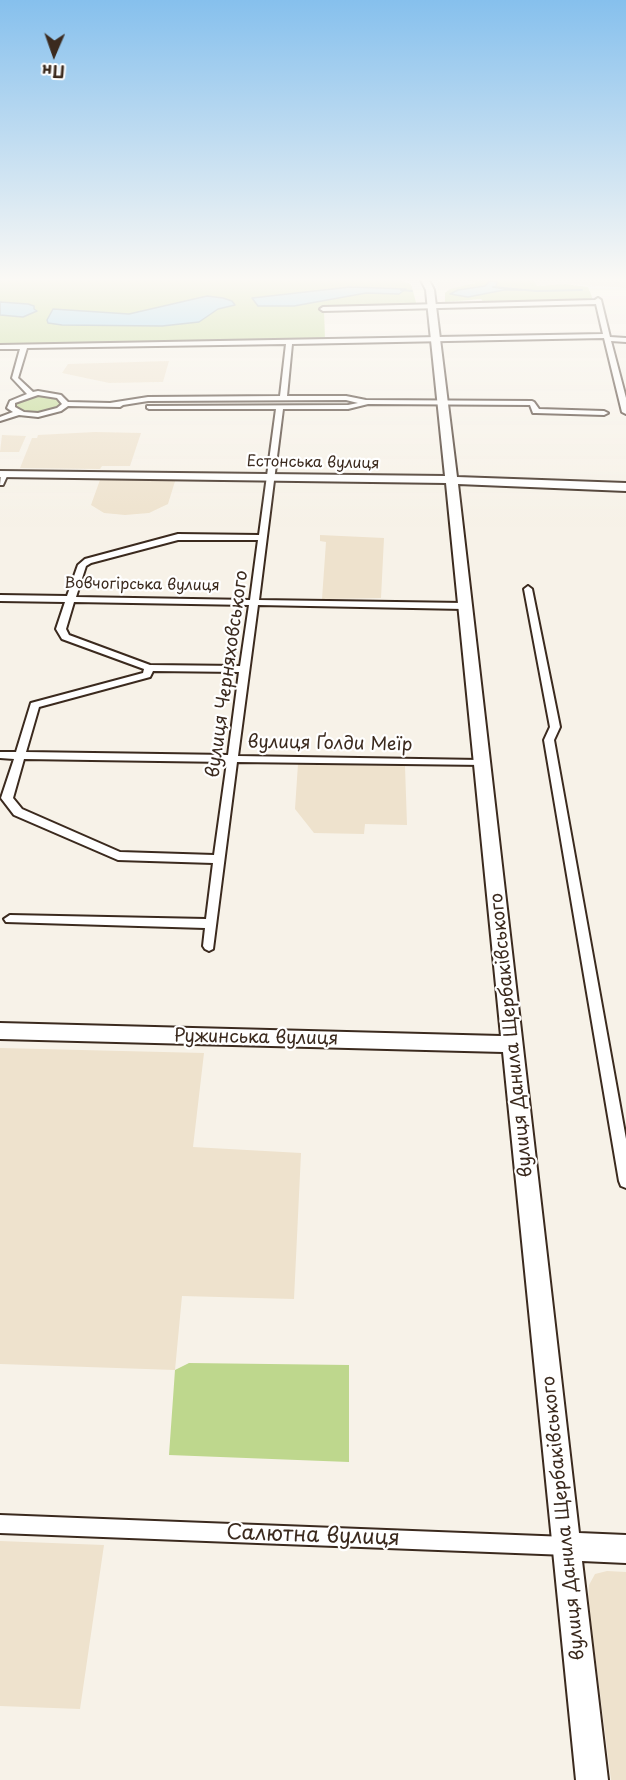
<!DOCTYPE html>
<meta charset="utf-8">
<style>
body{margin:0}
#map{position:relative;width:626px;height:1780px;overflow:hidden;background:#f7f2e8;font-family:"Playpen Sans",sans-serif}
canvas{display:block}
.north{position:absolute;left:24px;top:24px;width:60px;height:60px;-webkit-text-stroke:4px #fff;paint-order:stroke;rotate:182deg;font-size:16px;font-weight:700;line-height:24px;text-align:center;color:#3b2a1e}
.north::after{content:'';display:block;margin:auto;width:21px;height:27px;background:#3b2a1e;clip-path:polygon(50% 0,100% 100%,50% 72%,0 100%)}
</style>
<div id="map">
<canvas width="626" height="1780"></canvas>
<div class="north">Пн</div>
</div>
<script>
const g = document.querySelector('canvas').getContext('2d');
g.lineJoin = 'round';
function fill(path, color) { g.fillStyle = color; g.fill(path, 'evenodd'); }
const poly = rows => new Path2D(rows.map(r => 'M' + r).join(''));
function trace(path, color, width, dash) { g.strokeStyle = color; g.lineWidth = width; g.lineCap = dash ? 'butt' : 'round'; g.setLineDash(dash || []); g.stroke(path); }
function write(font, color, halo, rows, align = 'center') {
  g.font = font + ' "Playpen Sans",sans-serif'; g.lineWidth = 4.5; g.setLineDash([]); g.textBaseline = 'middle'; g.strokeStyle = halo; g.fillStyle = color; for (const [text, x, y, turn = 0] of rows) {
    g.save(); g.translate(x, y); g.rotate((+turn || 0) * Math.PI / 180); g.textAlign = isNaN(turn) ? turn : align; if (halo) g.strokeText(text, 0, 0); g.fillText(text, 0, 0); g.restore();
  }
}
const built = poly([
 [442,278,488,278,480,280,473,278,470,280,475,282,458,289,438,290,437,283],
 [532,278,626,278,626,288,565,284,536,286],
 [169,361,163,382,109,383,62,373,68,364],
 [95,432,141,433,130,466,102,466,100,469,20,468,32,438,37,438,38,435],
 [2,435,26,436,19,452,0,452],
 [101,477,176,478,168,504,149,513,125,515,104,513,91,505],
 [320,535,384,538,381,598,322,599,326,542,320,541],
 [298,764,405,766,407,825,365,824,364,834,314,833,295,809],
 [0,1048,204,1053,193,1147,301,1153,294,1299,182,1296,175,1370,0,1364],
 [0,1541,104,1545,80,1709,0,1706],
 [607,1571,626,1572,626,1780,611,1780,588,1600,589,1585,595,1574]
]);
const green = poly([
 [0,278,396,278,411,284,417,306,324,309,325,339,0,345],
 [490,278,532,278,537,286,565,284,588,287,593,300,484,303,481,299,445,302,445,293,450,289,475,283,470,280,474,279,480,281],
 [34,395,55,397,61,401,61,404,55,410,42,413,22,412,15,408,17,402],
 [189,1363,349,1365,349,1462,169,1455,175,1370]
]);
const water = poly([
 [490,281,497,282,496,286,499,288,522,290,504,290,468,297,450,294,458,290,485,286,490,281],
 [350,287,406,289,399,294,366,293,294,306,258,306,252,298,350,287],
 [207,296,223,298,232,301,235,305,218,309,199,322,162,326,62,325,48,323,47,320,53,309,129,314,207,296],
 [0,302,28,304,34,306,34,309,37,311,23,317,0,315,0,302]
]);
const stream = poly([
 [493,287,536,291,582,290],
 [401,290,412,291]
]);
const street = poly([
 [598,298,601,300,610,337,626,338,626,342,611,341,626,398,626,414,622,412,604,338,292,344,287,396,346,396,366,400,532,401,534,402,539,409,604,411,608,413,604,415,536,413,533,413,530,405,368,404,348,409,283,409,259,600,464,603,469,606,464,609,258,605,238,756,480,760,484,761,485,763,484,765,237,762,213,949,209,951,205,949,203,946,205,928,6,922,4,919,10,915,206,919,213,863,118,860,14,815,1,798,14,759,0,758,0,752,16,752,31,703,143,673,144,669,62,639,56,629,65,602,0,601,0,595,67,596,78,565,85,559,178,534,259,535,276,409,149,409,147,408,147,406,348,405,358,403,346,400,148,401,123,405,120,407,68,406,61,411,38,417,19,415,0,421,0,417,13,412,7,408,10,401,27,394,12,378,20,349,0,349,0,345,603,334,596,304,323,311,320,309,323,307,595,300,598,298],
 [286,344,280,396,148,397,110,403,68,402,61,395,38,391,33,392,18,378,27,348,286,344],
 [38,395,57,398,62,404,57,408,38,413,24,412,15,407,15,403,38,395],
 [178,540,258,540,250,600,76,597,86,566,91,563,178,540],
 [74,602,249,605,240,666,150,665,69,635,66,629,74,602],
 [153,671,239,672,228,755,26,752,39,707,150,677,153,671],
 [24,759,227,762,214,855,120,852,22,809,13,798,24,759],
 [1,472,8,474,3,485,0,485,1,472],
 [528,586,532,589,560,727,554,740,626,1139,626,1188,621,1186,619,1181,544,740,550,727,524,589,528,586],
 [0,1515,567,1537,574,1539,576,1546,574,1553,567,1555,0,1533,0,1515]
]);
const secondary = poly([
 [420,278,428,278,434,290,457,477,626,483,626,491,458,484,579,1533,626,1535,626,1563,582,1561,608,1780,576,1780,503,1052,0,1039,0,1023,501,1036,446,483,0,477,0,471,445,476,428,311,426,290,420,278]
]);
const farStreetnames = [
 ["Естонська вулиця",313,463,1],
 ["Вовчогірська вулиця",142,585,1]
];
const streetNames = [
 ["вулиця Черняховського",228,674,-82],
 ["вулиця Ґолди Меїр",330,744,1],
 ["вулиця Данила Щербаківського",512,1035,-96],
 ["Ружинська вулиця",256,1038,1],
 ["вулиця Данила Щербаківського",564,1518,-96]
];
const nearStreetnames = [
 ["Салютна вулиця",313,1536,2]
];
fill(built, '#eee2cd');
fill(green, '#bed78d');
fill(water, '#93d1f4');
trace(water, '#708e9e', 1.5);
trace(stream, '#708e9e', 2);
trace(street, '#3b2a1e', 4);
trace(secondary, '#3b2a1e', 4);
fill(street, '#fff');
fill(secondary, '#fff');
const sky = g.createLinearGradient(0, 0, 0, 527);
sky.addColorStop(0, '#86c0ed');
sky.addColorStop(0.53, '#fbf9f5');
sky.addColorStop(1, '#fbf9f500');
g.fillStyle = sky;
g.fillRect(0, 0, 626, 527);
write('15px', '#3b2a1e', '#fff', farStreetnames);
write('18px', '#3b2a1e', '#fff', streetNames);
write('21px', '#3b2a1e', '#fff', nearStreetnames);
</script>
